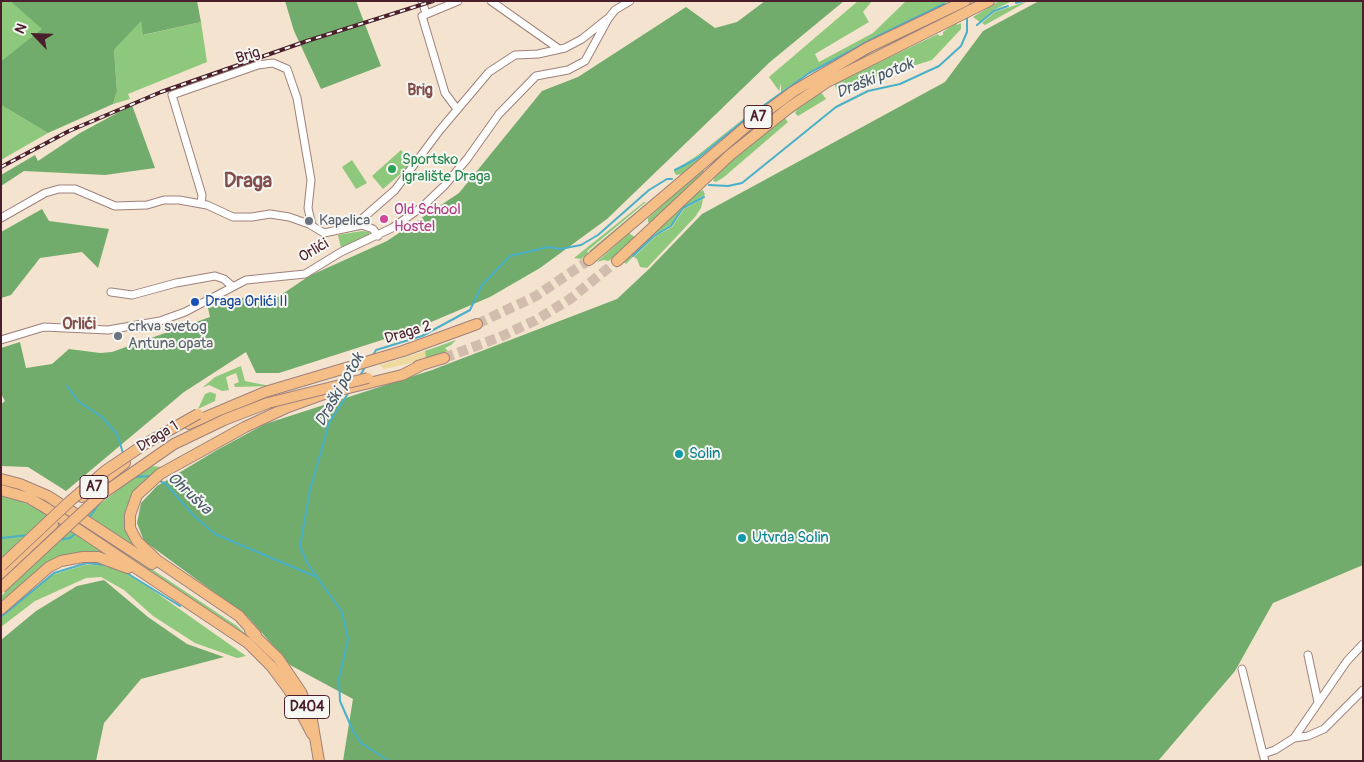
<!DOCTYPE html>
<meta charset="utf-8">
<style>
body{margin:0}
#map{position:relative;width:1364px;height:762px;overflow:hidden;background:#f4e3ce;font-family:Pangolin,sans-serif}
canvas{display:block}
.frame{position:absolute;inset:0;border:2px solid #4a1f2b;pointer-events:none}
.north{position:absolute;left:10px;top:10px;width:50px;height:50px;-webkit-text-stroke:4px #f6f6f2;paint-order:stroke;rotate:294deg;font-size:14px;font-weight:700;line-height:20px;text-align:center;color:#4a1f2b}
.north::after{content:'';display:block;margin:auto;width:18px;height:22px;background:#4a1f2b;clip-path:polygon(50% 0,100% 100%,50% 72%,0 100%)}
</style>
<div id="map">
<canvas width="1364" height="762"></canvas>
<div class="frame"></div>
<div class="north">N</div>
</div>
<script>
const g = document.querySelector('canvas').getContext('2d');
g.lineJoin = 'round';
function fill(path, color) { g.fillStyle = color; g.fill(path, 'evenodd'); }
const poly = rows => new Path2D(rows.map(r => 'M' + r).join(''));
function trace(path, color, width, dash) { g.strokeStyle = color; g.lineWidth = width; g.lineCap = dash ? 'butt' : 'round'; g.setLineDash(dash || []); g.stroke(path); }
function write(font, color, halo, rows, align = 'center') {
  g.font = font + ' Pangolin,sans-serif'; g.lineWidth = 4; g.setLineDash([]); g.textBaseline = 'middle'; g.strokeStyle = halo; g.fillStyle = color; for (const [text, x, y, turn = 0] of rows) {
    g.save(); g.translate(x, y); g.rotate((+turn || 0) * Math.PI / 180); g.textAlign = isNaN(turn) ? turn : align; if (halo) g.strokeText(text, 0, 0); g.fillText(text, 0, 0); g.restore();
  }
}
const green = poly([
 [1,1,10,1,43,29,1,61],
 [858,1,872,1,863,12,869,22,815,54,819,62,873,33,906,1,951,1,857,46,809,72,781,92,781,83,779,91,769,77],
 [974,1,981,1,879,49,835,73,773,114,730,148,753,127,809,86,882,45],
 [999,1,1012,1,994,10,980,22,973,17],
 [1028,1,985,25,982,23,995,12],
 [141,20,144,35,201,22,207,62,128,94,130,99,113,104,117,91,114,50],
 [956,23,957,25,961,23,961,29,932,60,837,90,834,84,938,34,939,36,943,35,943,32],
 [821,92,826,99,798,116,795,113,797,110,785,118,788,122,724,177,716,182,713,181,716,175,741,151,784,117],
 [1,105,48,133,1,160],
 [758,107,698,157,684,164,698,155],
 [759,110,759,111,591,253,589,251,682,174,676,175,674,171,678,168,699,159],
 [401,150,413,163,383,189,372,176],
 [352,160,367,183,356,189,342,167],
 [702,170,706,172,652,224,648,222,648,218],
 [703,190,705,195,683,208,671,225,654,235,626,264,624,262,697,193],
 [703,199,701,208,695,217,647,268,640,267,637,259,634,257,656,236,672,227,684,209],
 [644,202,646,202,587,251,588,253,581,259,574,258],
 [362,231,369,232,370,236,354,245,341,248,338,235],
 [629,233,636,238,618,255,608,261,604,260,597,262],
 [456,340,451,345,445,348,448,351,426,359,424,356,425,351],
 [241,366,245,381,270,386,235,387,234,384,239,382,236,373,226,377,229,390,222,391,209,385,202,388,215,377],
 [210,392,216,394,215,401,198,409,205,394],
 [149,466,163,467,139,486,126,508,134,547,104,526,92,545,110,556,74,555,1,604,1,596,56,543,26,537,1,561,1,495,19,500,43,512,54,493,87,514],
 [102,536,237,626,274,661,290,681,256,644,236,628,101,538],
 [97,564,120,570,151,589,246,656,237,658,195,643,153,616,124,590,101,577,86,578,35,601,1,627,1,618,52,575,85,565]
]);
const forest = poly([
 [10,1,197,1,201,22,143,35,141,21,114,50,117,91,113,104,48,133,1,105,1,61,42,29],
 [285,1,356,1,381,66,321,89,294,31],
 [765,1,844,1,770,62,607,219,540,268,490,297,410,331,279,373,256,373,246,352,184,392,66,491,28,467,1,466,1,404,5,401,1,394,1,348,20,342,26,368,52,364,69,349,100,353,112,352,210,317,208,308,249,296,278,297,309,276,387,241,459,193,542,91,578,77,686,7,715,28,737,22],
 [1039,1,1363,1,1363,565,1273,603,1235,671,1158,761,343,761,353,699,290,665,248,617,144,541,137,523,141,503,157,486,217,450,265,424,432,370,617,299,649,269,702,214,945,82,983,31],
 [132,105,155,168,105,175,24,171,1,186,1,175,35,155,38,161,80,133],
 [42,209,49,221,109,229,98,268,82,252,40,258,11,295,1,298,1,232],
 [104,580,148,617,187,644,224,657,141,679,104,723,96,761,1,761,1,640,36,611,77,586]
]);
const sand = poly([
 [425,351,426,359,416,362,384,369,380,365]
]);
const stream = poly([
 [1016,3,1024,1],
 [977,25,994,11,1008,6],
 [675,170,698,158,749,116,809,73,876,37,944,4],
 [709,185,728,186,742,183,836,107,868,91,900,84,939,66,961,46,967,32,967,16],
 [633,256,654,236,671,226,683,208,704,197],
 [372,357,376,350,422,336,470,310,482,285,510,256,548,247,560,249,581,245,598,235,649,190,667,179,672,179],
 [360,376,365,367],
 [67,386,78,401,102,417,117,434,123,453],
 [349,392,329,423,310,490,300,546,307,563,342,612,348,639,339,679,340,701,353,731,361,743,389,761],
 [134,477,151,476],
 [160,481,166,484,194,516,215,534,314,576],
 [89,518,101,501],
 [1,538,29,535],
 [58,540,70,538,76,533],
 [125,572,180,606],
 [1,617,54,573,87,563,106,565]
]);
const highwayTunnel = poly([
 [477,324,536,296,589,260],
 [444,358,500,337,536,320,570,299,617,261]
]);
const minor = poly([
 [422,1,426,13],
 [491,1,559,49],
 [457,109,445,93,422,16,458,1],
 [201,204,202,195,172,95,258,65,273,63,287,69,297,98,311,180,308,208,312,226],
 [1,218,45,193,59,189,75,189,115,206,147,205,164,200,179,200,207,205,233,217,252,217,270,214,289,217,309,224,324,233,362,225,373,229,378,236],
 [355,225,395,190,440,130,489,72,515,55,538,54,565,48,582,39,607,19],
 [111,292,132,295,176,283,215,276,224,279,232,286],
 [1,340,44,327,108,330,160,321,185,312,246,280,305,274,341,252,392,228,422,207,444,186,467,159,499,114,536,76,568,70,585,61,608,19,615,10,630,1],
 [1308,655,1318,702],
 [1242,669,1263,754],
 [1294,738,1308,736,1324,729,1363,690],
 [1265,761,1263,754,1275,750,1294,738,1347,661,1363,644]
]);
const highway = poly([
 [589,260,748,125,794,91,867,48,965,1],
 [617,261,730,155,790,107,827,82,989,1],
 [418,366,444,358],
 [189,424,265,392,403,351,477,324],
 [1,479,20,484,48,496,152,564],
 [1,490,29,498,46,508,248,643,271,666,289,690,312,734],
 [82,497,125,463],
 [1,573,53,524],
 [1,609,49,567,61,561,83,557,98,557,128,568],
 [250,631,278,658,301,692,312,720,319,761],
 [256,635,239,616,158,561,137,541,130,528,130,515,137,495,160,474,245,427,288,407,324,394,402,375,424,364]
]);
const rail = poly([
 [1,167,69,131,161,92,307,41,433,1]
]);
const highwayBridge = poly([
 [1,566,69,502,105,471,145,444,198,414],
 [1,588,102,494,174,444,224,420,268,403,368,378]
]);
const markers = [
 [392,169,5,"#2e9e5b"],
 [384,219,5,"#d1479c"],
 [309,221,5,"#6b7280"],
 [195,302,5,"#1a4fb4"],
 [118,336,5,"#6b7280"],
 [679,454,5,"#0f9aa8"],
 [742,538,5,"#0f9aa8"]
];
const shields = [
 [758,117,28],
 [94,487,28],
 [307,707,45]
];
const shieldNames = [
 ["A7",758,117],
 ["A7",94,487],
 ["D404",307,707]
];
const streetNames = [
 ["Brig",248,56,-17],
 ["Orlići",314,251,-30],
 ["Draga 2",408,333,-17],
 ["Draga 1",158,437,-31]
];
const leisureNames = [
 ["Sportsko",402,160],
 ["igralište Draga",402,177]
];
const hotelNames = [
 ["Old School",394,210],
 ["Hostel",394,227]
];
const worshipNames = [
 ["Kapelica",319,221],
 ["crkva svetog",128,327],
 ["Antuna opata",128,344]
];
const transitNames = [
 ["Draga Orlići II",205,302]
];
const cultureNames = [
 ["Solin",689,454],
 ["Utvrda Solin",752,538]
];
const waterNames = [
 ["Draški potok",875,79,-22],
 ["Draški potok",340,390,-60],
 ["Ohrušva",189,494,43]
];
const neighbourhoodNames = [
 ["Brig",420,91],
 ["Orlići",79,325]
];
const districtNames = [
 ["Draga",248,182]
];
fill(green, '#8ec87c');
fill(forest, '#72ac6c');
fill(sand, '#eeda9e');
trace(stream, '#49b0c8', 2);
trace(highwayTunnel, '#d2bcad', 10, [10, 5]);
trace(minor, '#9f817c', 9);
trace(highway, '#9f817c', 12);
trace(minor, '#fff', 7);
trace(highway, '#f6be87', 10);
trace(rail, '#4a1f2b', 4);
trace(rail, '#f6f6f2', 2, [5.5]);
trace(highwayBridge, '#9f817c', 12, []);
trace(highwayBridge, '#f6be87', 10);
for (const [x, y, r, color] of markers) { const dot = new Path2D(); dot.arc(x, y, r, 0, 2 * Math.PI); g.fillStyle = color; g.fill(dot); trace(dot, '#f6f6f2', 2); }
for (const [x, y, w] of shields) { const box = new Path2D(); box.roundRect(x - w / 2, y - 11.5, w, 23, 4); g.fillStyle = '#f6f6f2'; g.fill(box); trace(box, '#4a1f2b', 1); }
write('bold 14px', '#4a1f2b', null, shieldNames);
write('15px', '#4a1f2b', '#f6f6f2', streetNames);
write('15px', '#27864d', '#f6f6f2', leisureNames, 'left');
write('15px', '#b23c85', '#f6f6f2', hotelNames, 'left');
write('15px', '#5b616d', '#f6f6f2', worshipNames, 'left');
write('15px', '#164399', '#f6f6f2', transitNames, 'left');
write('15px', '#0d838f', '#f6f6f2', cultureNames, 'left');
write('italic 16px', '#4a596a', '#f6f6f2', waterNames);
write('bold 16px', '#824f4d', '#f6f6f2', neighbourhoodNames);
write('bold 20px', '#824f4d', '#f6f6f2', districtNames);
</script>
